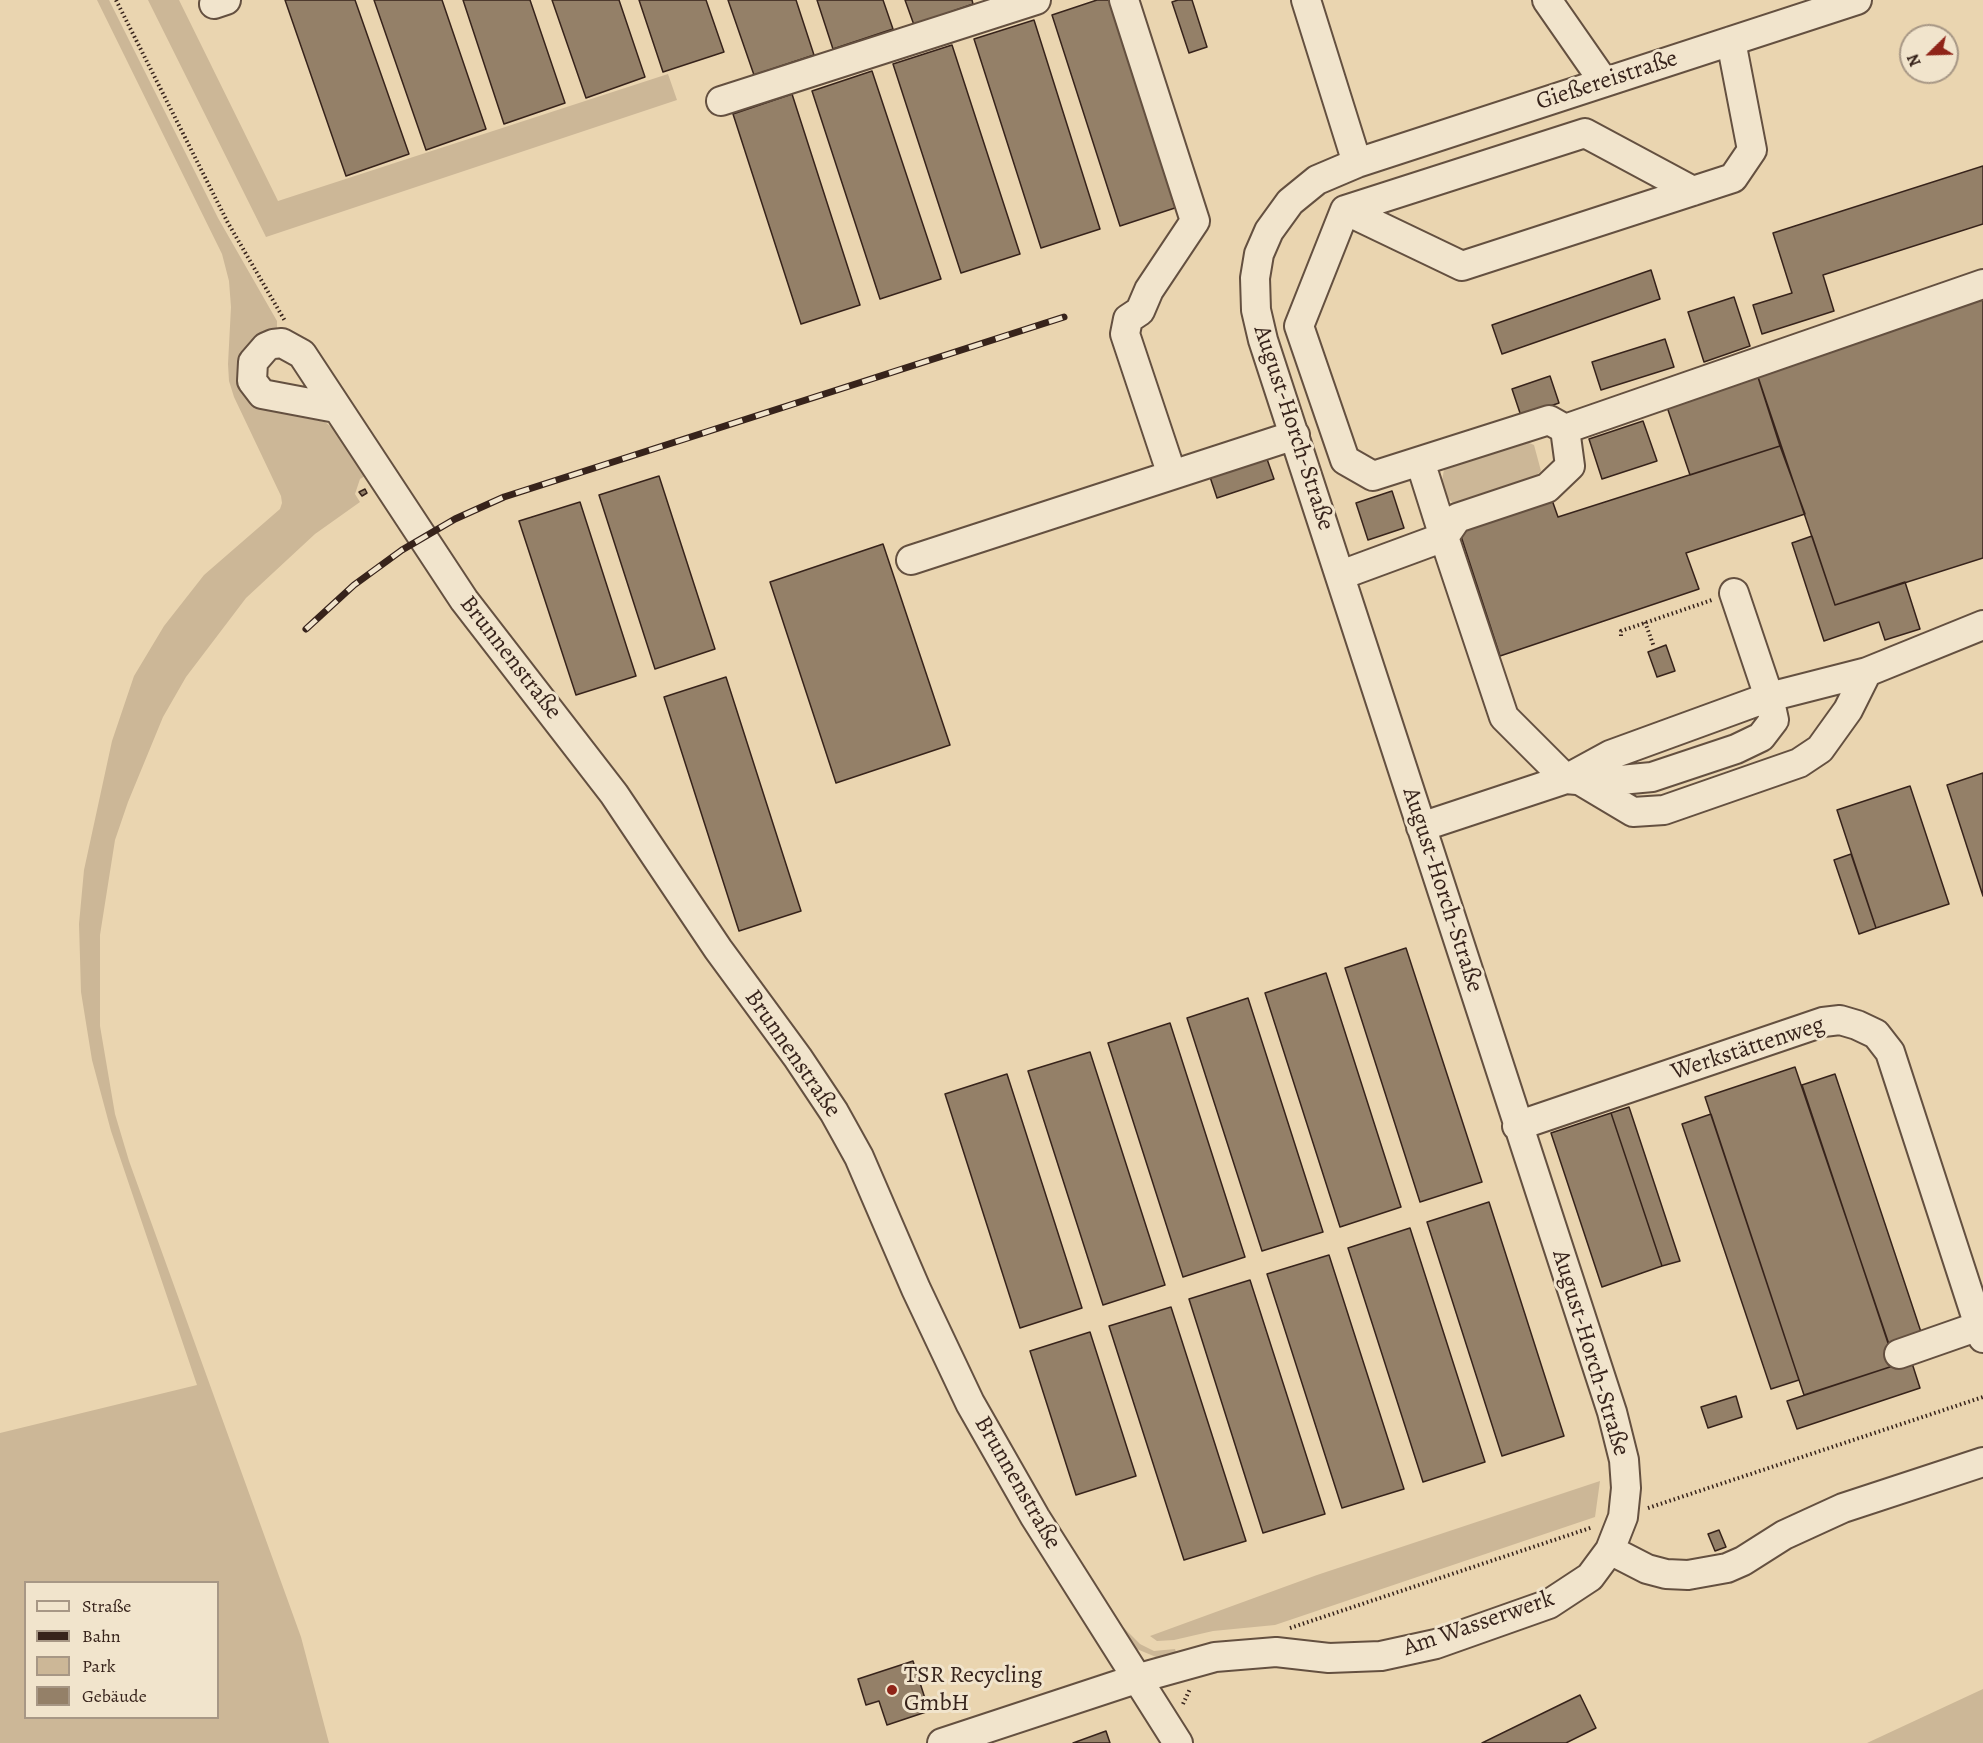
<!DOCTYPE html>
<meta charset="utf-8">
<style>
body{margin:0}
#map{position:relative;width:1983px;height:1743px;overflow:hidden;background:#ead5b0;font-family:Alegreya,serif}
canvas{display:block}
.legend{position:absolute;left:24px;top:1581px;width:195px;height:138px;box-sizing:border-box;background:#f1e4cc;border:2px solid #a79785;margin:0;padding:8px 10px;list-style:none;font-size:18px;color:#37231b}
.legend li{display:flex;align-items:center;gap:12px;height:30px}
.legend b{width:30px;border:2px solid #a79785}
.north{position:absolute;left:1899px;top:24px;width:60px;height:60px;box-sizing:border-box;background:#f1e4cc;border:2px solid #a79785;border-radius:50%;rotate:247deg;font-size:16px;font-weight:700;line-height:24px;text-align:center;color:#37231b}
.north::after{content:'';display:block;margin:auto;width:21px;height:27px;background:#8f2418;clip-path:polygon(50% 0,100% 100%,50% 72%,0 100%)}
</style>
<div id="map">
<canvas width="1983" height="1743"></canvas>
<ul class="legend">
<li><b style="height:8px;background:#f1e4cc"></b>Straße</li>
<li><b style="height:8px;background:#37231b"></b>Bahn</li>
<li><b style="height:16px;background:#ccb797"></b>Park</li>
<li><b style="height:16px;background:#948068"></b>Gebäude</li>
</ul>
<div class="north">N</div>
</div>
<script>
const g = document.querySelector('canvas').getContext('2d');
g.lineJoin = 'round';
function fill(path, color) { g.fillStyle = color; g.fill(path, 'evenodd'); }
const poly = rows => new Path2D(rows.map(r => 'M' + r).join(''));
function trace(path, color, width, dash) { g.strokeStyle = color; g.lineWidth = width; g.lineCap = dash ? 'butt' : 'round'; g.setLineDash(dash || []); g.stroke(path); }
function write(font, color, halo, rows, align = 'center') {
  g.font = font + ' Alegreya,serif'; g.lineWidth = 6; g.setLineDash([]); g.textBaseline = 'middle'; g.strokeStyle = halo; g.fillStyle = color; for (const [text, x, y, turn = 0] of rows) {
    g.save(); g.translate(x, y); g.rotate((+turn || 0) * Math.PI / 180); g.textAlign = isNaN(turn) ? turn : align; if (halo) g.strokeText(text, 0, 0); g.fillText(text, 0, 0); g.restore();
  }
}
const green = poly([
 [97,0,109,0,218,218,277,321,277,334,256,402,271,411,325,422,339,433,370,473,360,479,355,494,360,502,315,534,246,598,186,677,163,717,128,802,115,840,100,935,100,1026,115,1114,129,1161,301,1637,329,1743,0,1743,0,1433,197,1385,111,1131,92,1060,81,992,79,924,84,870,112,741,134,676,164,626,204,575,280,509,282,503,281,496,234,397,229,381,228,364,231,307,229,281,222,254],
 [26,1582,218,1582,218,1718,26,1718],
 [148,0,179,0,278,201,668,74,677,100,266,237],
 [1515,437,1534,445,1541,471,1530,482,1458,507,1440,492,1445,464],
 [1600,1481,1595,1517,1275,1625,1213,1631,1174,1640,1157,1641,1150,1636,1317,1575],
 [1110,1607,1123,1627,1140,1644,1154,1651,1175,1649,1177,1655,1156,1657,1132,1647,1108,1615],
 [1983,1689,1983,1743,1867,1743]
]);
const building = poly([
 [285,0,355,0,409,154,346,176,285,0],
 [374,0,442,0,486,129,426,150,374,0],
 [463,0,530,0,565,103,504,124,463,0],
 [552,0,619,0,645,77,586,98,552,0],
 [639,0,706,0,724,52,663,72,639,0],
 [728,0,796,0,814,55,754,75,728,0],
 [817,0,883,0,893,29,833,49,817,0],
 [905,0,972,0,973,4,914,25,905,0],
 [1097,0,1114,0,1181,206,1120,226,1052,15,1097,0],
 [1178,0,1192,0,1207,47,1189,53,1172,2,1178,0],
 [1034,20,1100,229,1041,248,974,39,1034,20],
 [952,45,1020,254,961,273,893,64,952,45],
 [872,71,941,279,880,299,812,91,872,71],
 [792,94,860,305,801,324,733,114,792,94],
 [1983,166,1983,224,1823,275,1834,311,1762,334,1753,305,1792,293,1773,233,1983,166],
 [1651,270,1660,299,1502,354,1492,325,1651,270],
 [1983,294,1983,558,1835,605,1756,371,1983,294],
 [1734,297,1750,346,1704,362,1688,312,1734,297],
 [1665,339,1674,367,1601,390,1592,362,1665,339],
 [1756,371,1780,446,1690,475,1665,401,1756,371],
 [1550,376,1559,403,1521,416,1512,389,1550,376],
 [1643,421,1657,461,1602,479,1589,439,1643,421],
 [1780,446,1805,514,1686,553,1699,589,1500,656,1459,530,1552,500,1558,517,1780,446],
 [1267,459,1274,479,1217,498,1210,477,1267,459],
 [659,476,715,649,655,669,599,495,659,476],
 [365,489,367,493,362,496,359,492,365,489],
 [1392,491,1404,528,1368,540,1356,503,1392,491],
 [580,502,636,676,576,695,519,521,580,502],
 [1812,536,1835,605,1905,582,1920,629,1885,640,1879,622,1824,641,1792,543,1812,536],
 [883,544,950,745,836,783,770,582,883,544],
 [1666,645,1675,671,1657,677,1648,652,1666,645],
 [726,677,801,911,739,931,664,697,726,677],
 [1983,773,1983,896,1947,785,1983,773],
 [1910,786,1949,904,1876,928,1837,810,1910,786],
 [1851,854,1876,928,1859,934,1834,860,1851,854],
 [1406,948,1482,1182,1420,1202,1345,968,1406,948],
 [1326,973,1401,1207,1340,1227,1265,993,1326,973],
 [1248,998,1323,1232,1262,1251,1187,1018,1248,998],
 [1170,1023,1245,1257,1183,1277,1108,1043,1170,1023],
 [1090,1052,1165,1285,1103,1305,1028,1071,1090,1052],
 [1795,1067,1896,1365,1804,1395,1705,1097,1795,1067],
 [1007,1074,1082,1308,1020,1328,945,1094,1007,1074],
 [1835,1074,1923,1338,1890,1349,1802,1085,1835,1074],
 [1629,1107,1680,1261,1662,1266,1611,1113,1629,1107],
 [1611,1113,1662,1266,1602,1287,1551,1133,1611,1113],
 [1711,1114,1799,1380,1771,1389,1682,1124,1711,1114],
 [1489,1202,1564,1436,1502,1456,1427,1222,1489,1202],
 [1410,1228,1485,1462,1423,1482,1348,1248,1410,1228],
 [1329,1255,1404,1489,1342,1508,1267,1274,1329,1255],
 [1250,1280,1325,1514,1263,1533,1189,1299,1250,1280],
 [1171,1307,1246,1541,1184,1560,1109,1326,1171,1307],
 [1090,1332,1136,1476,1076,1495,1030,1351,1090,1332],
 [1911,1360,1920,1388,1797,1429,1787,1401,1911,1360],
 [1736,1396,1742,1417,1708,1428,1701,1407,1736,1396],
 [1719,1530,1726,1547,1715,1551,1708,1534,1719,1530],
 [913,1661,929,1711,887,1725,879,1701,866,1705,858,1679,913,1661],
 [1580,1695,1596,1728,1566,1743,1482,1743,1580,1695],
 [1106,1731,1110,1743,1073,1743,1106,1731]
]);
const path = poly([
 [116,0,228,223,285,321],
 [1645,622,1654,647],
 [1621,636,1621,631,1712,600],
 [1648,1508,1983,1397],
 [1290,1628,1593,1527],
 [1183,1704,1190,1689]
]);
const minor = poly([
 [1124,0,1195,221,1149,290,1140,311,1128,319,1125,334,1172,475],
 [1306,0,1357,163],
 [1547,0,1604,82],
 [214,4,226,0],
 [1731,41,1752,150,1733,178,1462,266,1345,210,1299,326,1345,460,1373,476,1549,420,1565,429,1983,284],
 [721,101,1036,0],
 [1345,210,1585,133,1693,191],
 [336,408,262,394,252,381,253,362,266,347,273,344,282,343,302,354,464,600,614,794,718,949,798,1058,834,1112,859,1157,916,1289,970,1403,1035,1517,1178,1743],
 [1420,461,1444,537],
 [1444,537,1457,518,1547,488,1570,466,1565,429],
 [911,560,1295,435],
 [1341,575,1444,537,1504,717,1566,779,1599,782,1652,777,1736,749,1761,737,1774,720,1769,697,1734,593],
 [1581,781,1633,812,1664,810,1799,763,1820,749,1848,710,1867,672],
 [1421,827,1566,779,1610,755,1769,697,1867,672,1983,625],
 [1517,1126,1823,1022,1840,1020,1857,1025,1876,1034,1890,1052,1983,1338],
 [1899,1354,1979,1326],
 [1610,1550,1623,1517,1626,1488,1624,1460,1612,1412,1263,340,1256,310,1255,278,1259,254,1269,231,1290,202,1317,180,1357,163,1857,0],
 [942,1743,1136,1679,1215,1657,1276,1652,1329,1658,1381,1656,1436,1644,1549,1604,1590,1577,1610,1550,1647,1569,1666,1574,1688,1575,1727,1568,1743,1561,1784,1535,1843,1508,1983,1462]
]);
const rail = poly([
 [306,629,354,585,402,550,455,519,504,497,1064,317]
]);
const markers = [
 [892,1690,6,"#8f2418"]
];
const streetNames = [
 ["Gießereistraße",1607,81,-18],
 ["August-Horch-Straße",1293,428,72],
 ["Brunnenstraße",510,658,52],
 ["August-Horch-Straße",1442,890,72],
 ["Werkstättenweg",1748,1049,-18],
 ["Brunnenstraße",792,1054,55],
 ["August-Horch-Straße",1590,1353,73],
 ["Brunnenstraße",1017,1483,60],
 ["Am Wasserwerk",1479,1624,-19]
];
const poiNames = [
 ["TSR Recycling",904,1676],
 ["GmbH",904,1704]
];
fill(green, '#ccb797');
fill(building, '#948068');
trace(building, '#37231b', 1.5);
trace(minor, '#645040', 32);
trace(path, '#37231b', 4, [1.5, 3]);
trace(minor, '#f1e4cc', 28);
trace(rail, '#37231b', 7);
trace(rail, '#f1e4cc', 4.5, [14]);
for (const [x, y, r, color] of markers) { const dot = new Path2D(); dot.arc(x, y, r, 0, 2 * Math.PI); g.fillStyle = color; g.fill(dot); trace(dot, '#f1e4cc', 2); }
write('24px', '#37231b', '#f1e4cc', streetNames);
write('24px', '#37231b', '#f1e4cc', poiNames, 'left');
</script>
